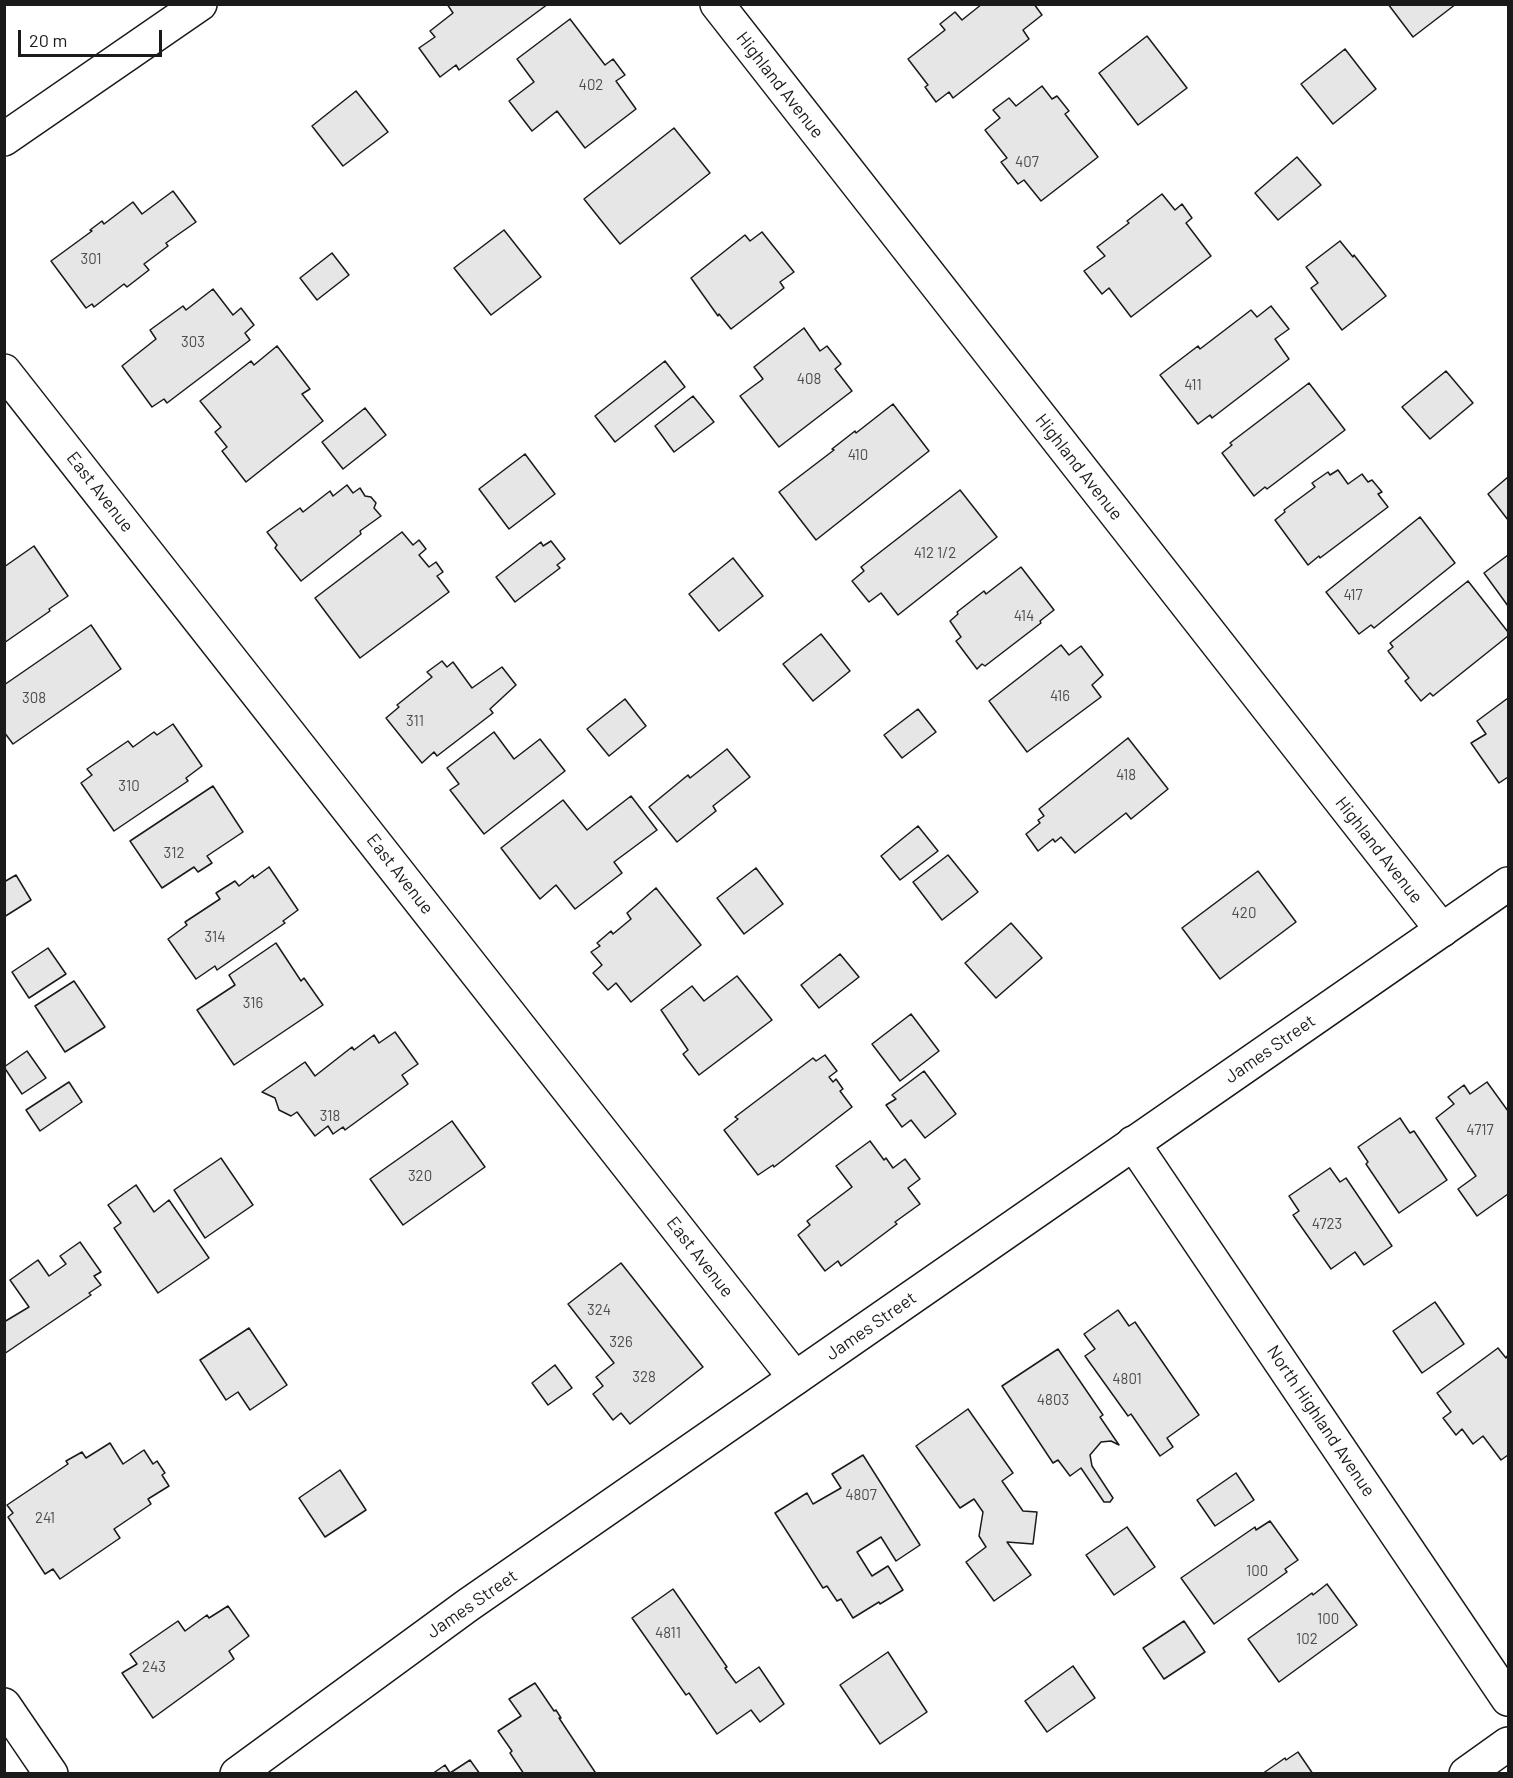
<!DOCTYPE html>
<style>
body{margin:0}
#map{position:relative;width:1513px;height:1778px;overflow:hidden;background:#fff;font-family:Barlow,sans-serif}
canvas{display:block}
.frame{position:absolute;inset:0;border:6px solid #1a1a1a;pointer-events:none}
.scale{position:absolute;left:18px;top:30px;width:144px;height:27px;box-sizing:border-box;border:3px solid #1a1a1a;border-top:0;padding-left:8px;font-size:18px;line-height:21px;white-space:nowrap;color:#1a1a1a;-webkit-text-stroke:4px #fff;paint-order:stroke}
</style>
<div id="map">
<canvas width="1513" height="1778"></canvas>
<div class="frame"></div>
<div class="scale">20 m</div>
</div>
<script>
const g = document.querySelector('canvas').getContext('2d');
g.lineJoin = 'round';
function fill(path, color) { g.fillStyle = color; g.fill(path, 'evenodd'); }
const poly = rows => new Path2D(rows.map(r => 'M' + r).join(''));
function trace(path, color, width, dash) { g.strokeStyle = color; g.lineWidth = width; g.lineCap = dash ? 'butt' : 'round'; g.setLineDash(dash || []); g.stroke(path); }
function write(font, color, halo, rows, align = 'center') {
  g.font = font + ' Barlow,sans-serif'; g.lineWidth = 4.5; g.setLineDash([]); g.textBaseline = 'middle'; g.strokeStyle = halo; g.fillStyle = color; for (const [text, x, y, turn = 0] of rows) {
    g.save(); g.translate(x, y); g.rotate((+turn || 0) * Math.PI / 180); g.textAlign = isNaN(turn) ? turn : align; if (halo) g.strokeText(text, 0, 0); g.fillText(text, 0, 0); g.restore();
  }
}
const building = poly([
 [447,4,548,4,459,70,456,65,440,77,419,48,435,37,430,31,453,13,447,4],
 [982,4,1034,4,1042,15,1023,30,1029,39,953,98,949,92,936,102,925,87,928,85,908,59,945,30,940,24,955,12,962,20,982,4],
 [1388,4,1456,4,1413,37,1388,4],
 [570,19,605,65,613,59,625,75,616,81,636,109,585,148,557,111,532,131,509,101,534,82,517,59,570,19],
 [1147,36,1187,88,1138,125,1099,73,1147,36],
 [1345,49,1376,89,1333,124,1301,84,1345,49],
 [1042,86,1052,99,1057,96,1069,111,1065,114,1098,157,1041,201,1024,180,1018,184,1001,162,1007,158,985,130,1000,118,993,110,1009,98,1016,106,1042,86],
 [356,91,388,132,343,166,312,126,356,91],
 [674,128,710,173,620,244,584,199,674,128],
 [1297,157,1321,185,1278,220,1255,193,1297,157],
 [173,191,196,222,166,243,168,246,144,264,149,270,127,287,124,284,94,307,92,304,86,308,51,261,92,231,90,230,102,221,104,224,133,202,142,214,173,191],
 [1162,194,1175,210,1182,204,1192,218,1186,223,1211,256,1131,317,1109,288,1102,294,1084,271,1105,256,1097,247,1129,223,1127,221,1162,194],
 [504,230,541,277,491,315,454,268,504,230],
 [762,232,794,272,780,282,784,288,731,329,719,314,718,316,691,278,745,235,750,241,762,232],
 [1340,241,1353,257,1354,255,1386,296,1342,330,1311,288,1318,283,1306,267,1340,241],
 [332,253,349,275,317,300,300,278,332,253],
 [213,289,233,315,241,308,254,325,245,333,250,340,167,403,164,399,152,407,122,366,156,339,150,330,183,306,186,310,213,289],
 [1271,306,1289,329,1275,339,1289,359,1212,418,1210,415,1198,424,1160,375,1198,346,1200,349,1251,310,1257,317,1271,306],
 [804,328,820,351,827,346,841,364,835,369,852,391,779,447,740,396,763,379,754,367,804,328],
 [277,346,310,389,302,394,323,421,246,482,222,451,227,447,215,432,221,427,200,401,251,361,254,365,277,346],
 [665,361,685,387,615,442,595,416,665,361],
 [1446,371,1473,403,1430,439,1402,407,1446,371],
 [1309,383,1345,430,1267,489,1265,487,1254,496,1222,453,1232,445,1230,443,1309,383],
 [693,396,714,422,674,452,655,426,693,396],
 [893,404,929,451,816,540,779,492,834,450,832,449,855,431,856,433,893,404],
 [365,408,386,435,343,469,322,442,365,408],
 [525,454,555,494,509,529,479,489,525,454],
 [1338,470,1348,484,1362,474,1368,482,1372,480,1382,492,1378,494,1388,507,1320,558,1319,556,1308,565,1275,520,1285,512,1284,510,1315,487,1312,483,1328,472,1330,475,1338,470],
 [1508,477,1508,520,1488,494,1508,477],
 [347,485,353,493,360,488,365,496,371,497,376,503,374,508,381,516,360,531,361,534,301,581,275,548,277,545,267,532,300,508,303,512,330,491,333,496,347,485],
 [960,490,997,537,898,615,881,593,869,602,852,581,864,571,861,567,960,490],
 [1420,517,1455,563,1374,628,1371,625,1359,634,1326,592,1420,517],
 [402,532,413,545,419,540,426,549,419,555,429,567,436,562,443,572,437,576,449,592,360,658,315,598,402,532],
 [551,541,565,559,557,565,560,568,515,602,496,577,541,542,543,546,551,541],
 [34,546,68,596,49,609,50,611,4,643,4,567,34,546],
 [1508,555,1508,606,1484,573,1508,555],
 [733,558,763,596,719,631,689,594,733,558],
 [1021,567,1054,610,1040,621,1041,623,985,666,982,664,977,669,956,641,961,637,950,621,958,614,957,612,984,591,986,594,1021,567],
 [1468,581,1508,632,1508,636,1433,696,1430,693,1421,701,1405,681,1409,678,1388,651,1393,647,1390,643,1468,581],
 [91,625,121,669,13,744,4,732,4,685,91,625],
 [821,634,850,671,813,701,783,664,821,634],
 [1061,645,1069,655,1081,646,1103,675,1092,685,1101,697,1027,752,989,701,1061,645],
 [442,661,447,667,453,662,472,688,502,667,516,685,490,709,493,713,437,756,434,752,422,763,386,718,399,707,397,705,432,677,427,672,442,661],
 [1508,698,1508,777,1499,783,1471,743,1486,734,1477,721,1508,698],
 [625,699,646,726,609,756,587,729,625,699],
 [918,709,936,732,902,758,884,735,918,709],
 [173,724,202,766,186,778,188,781,114,831,81,783,92,775,87,769,128,741,133,747,154,732,157,735,173,724],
 [494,732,514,759,540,739,565,771,484,834,450,790,459,784,447,768,494,732],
 [1128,738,1168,789,1131,819,1126,813,1075,853,1061,837,1055,842,1053,839,1038,851,1026,834,1040,823,1038,820,1044,816,1039,809,1128,738],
 [727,749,750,777,713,806,716,811,677,842,649,807,688,775,690,778,727,749],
 [213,786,243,832,207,856,212,863,198,872,194,867,162,888,130,841,213,786],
 [631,796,657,830,614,862,622,873,575,909,556,885,540,899,501,848,563,800,587,830,631,796],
 [918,826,938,851,900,880,881,856,918,826],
 [948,855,978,892,942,920,913,882,948,855],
 [269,867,298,910,283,921,285,923,217,970,215,966,196,979,168,939,187,925,185,922,220,899,216,893,235,881,239,886,253,875,254,878,269,867],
 [756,868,783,904,744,934,717,898,756,868],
 [1258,871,1296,922,1220,979,1182,928,1258,871],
 [16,875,31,900,4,917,4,882,16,875],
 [656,888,701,945,631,1002,616,983,608,990,593,973,602,965,591,952,600,946,597,943,611,931,613,934,631,919,627,913,656,888],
 [1011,923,1042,958,996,998,965,963,1011,923],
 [276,943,301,981,304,978,323,1005,234,1065,197,1010,235,985,229,975,276,943],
 [48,948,66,974,29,998,12,972,48,948],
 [840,954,859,977,819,1008,801,985,840,954],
 [737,976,772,1020,699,1075,683,1054,688,1050,661,1010,692,986,704,1001,737,976],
 [74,981,105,1027,65,1052,35,1006,74,981],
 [911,1014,939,1051,900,1081,872,1044,911,1014],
 [395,1032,418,1064,402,1075,408,1084,345,1130,343,1127,333,1134,328,1126,315,1136,297,1112,291,1116,279,1110,275,1098,262,1092,305,1062,315,1076,352,1047,354,1050,374,1035,379,1043,395,1032],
 [27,1051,46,1078,22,1094,4,1067,27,1051],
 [825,1055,837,1071,829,1077,833,1082,836,1079,843,1089,840,1091,852,1107,774,1167,773,1165,758,1175,724,1130,738,1119,735,1117,813,1058,816,1061,825,1055],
 [924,1071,956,1114,925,1138,911,1120,902,1127,886,1105,896,1099,892,1095,924,1071],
 [69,1082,82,1102,40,1131,26,1110,69,1082],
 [1487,1082,1508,1111,1508,1194,1477,1216,1458,1189,1476,1176,1436,1118,1454,1104,1448,1097,1464,1085,1470,1094,1487,1082],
 [1400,1118,1410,1133,1414,1131,1447,1180,1399,1213,1366,1164,1368,1162,1358,1147,1400,1118],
 [452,1121,485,1167,403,1225,370,1179,452,1121],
 [870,1141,884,1160,886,1158,893,1168,905,1159,920,1179,908,1188,920,1204,895,1222,897,1224,841,1266,838,1261,825,1271,798,1235,810,1225,807,1221,852,1187,836,1166,870,1141],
 [221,1158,253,1205,205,1238,174,1190,221,1158],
 [1330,1168,1340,1182,1346,1178,1392,1246,1364,1265,1355,1252,1331,1269,1293,1215,1299,1211,1289,1196,1330,1168],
 [136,1185,154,1212,169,1200,209,1258,158,1293,114,1228,121,1223,108,1205,136,1185],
 [80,1242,101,1272,94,1276,101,1285,89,1293,91,1295,4,1354,4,1322,29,1307,10,1280,38,1260,49,1276,66,1264,60,1256,80,1242],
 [621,1263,703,1367,630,1424,621,1413,613,1420,593,1394,603,1386,596,1377,614,1363,568,1304,621,1263],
 [1435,1302,1464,1344,1422,1373,1393,1331,1435,1302],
 [1118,1310,1129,1326,1135,1322,1199,1415,1167,1438,1173,1447,1160,1456,1131,1414,1128,1416,1085,1356,1095,1349,1084,1334,1118,1310],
 [249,1328,287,1385,250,1410,238,1392,226,1400,200,1360,249,1328],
 [1498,1348,1506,1358,1508,1355,1508,1455,1501,1460,1483,1436,1473,1444,1462,1429,1456,1435,1443,1418,1451,1412,1437,1393,1498,1348],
 [1058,1349,1103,1415,1100,1417,1119,1445,1111,1441,1101,1442,1090,1455,1092,1466,1113,1498,1110,1502,1104,1502,1081,1468,1070,1476,1058,1460,1053,1463,1002,1386,1058,1349],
 [555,1365,572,1388,548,1405,532,1383,555,1365],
 [968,1409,1013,1473,1002,1481,1023,1511,1037,1512,1033,1544,1007,1542,1031,1575,994,1601,966,1562,986,1547,979,1536,983,1512,974,1499,960,1508,916,1446,968,1409],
 [110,1443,123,1464,144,1450,153,1464,157,1461,165,1473,162,1475,169,1486,148,1499,151,1504,114,1529,120,1538,60,1579,53,1569,45,1574,8,1517,13,1513,7,1505,68,1464,66,1461,82,1452,86,1458,110,1443],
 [863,1455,920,1545,896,1561,881,1537,857,1552,872,1576,888,1566,903,1590,880,1604,879,1602,853,1618,841,1599,837,1601,827,1586,823,1588,775,1513,807,1493,813,1504,841,1488,832,1474,863,1455],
 [340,1470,366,1510,325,1537,299,1498,340,1470],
 [1236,1473,1254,1500,1215,1526,1197,1500,1236,1473],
 [1270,1521,1298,1560,1285,1569,1287,1572,1214,1624,1181,1578,1255,1527,1256,1530,1270,1521],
 [1127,1527,1155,1567,1114,1595,1086,1555,1127,1527],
 [1327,1584,1357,1625,1279,1682,1248,1639,1312,1593,1313,1595,1327,1584],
 [673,1589,727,1667,725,1668,736,1683,759,1667,784,1704,760,1722,751,1710,717,1734,689,1693,686,1695,632,1618,673,1589],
 [228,1606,249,1636,229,1651,234,1659,153,1718,122,1673,137,1664,130,1654,178,1621,185,1631,207,1615,209,1618,228,1606],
 [1184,1621,1205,1652,1164,1679,1143,1648,1184,1621],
 [888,1652,927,1712,880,1744,840,1685,888,1652],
 [1073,1666,1095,1698,1047,1732,1025,1701,1073,1666],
 [535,1683,554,1711,556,1710,561,1718,559,1718,595,1772,592,1774,524,1774,510,1753,512,1751,498,1731,521,1716,509,1699,535,1683],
 [1298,1752,1313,1774,1262,1774,1285,1758,1286,1760,1298,1752],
 [470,1760,480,1774,432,1774,445,1765,450,1773,470,1760]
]);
const minor = poly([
 [717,4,1442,930],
 [4,139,200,4],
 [4,371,795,1378],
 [1133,1143,1508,1699],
 [1466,1774,1508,1744]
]);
const tertiary = poly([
 [4,1705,51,1774],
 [237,1774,468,1605,1508,884]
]);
const numberNames = [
 ["402",591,85],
 ["407",1027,162],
 ["301",91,259],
 ["303",193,342],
 ["408",809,379],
 ["411",1193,385],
 ["410",858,455],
 ["412 1/2",935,553],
 ["417",1353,595],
 ["414",1024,616],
 ["416",1060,696],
 ["308",34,698],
 ["311",415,721],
 ["418",1126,775],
 ["310",129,786],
 ["312",174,853],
 ["420",1244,913],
 ["314",215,937],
 ["316",253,1003],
 ["318",330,1116],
 ["4717",1480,1130],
 ["320",420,1176],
 ["4723",1327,1224],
 ["324",599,1310],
 ["326",621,1342],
 ["328",644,1377],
 ["4801",1127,1379],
 ["4803",1053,1400],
 ["4807",861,1495],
 ["241",45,1518],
 ["100",1257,1571],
 ["100",1328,1619],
 ["4811",668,1633],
 ["102",1307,1639],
 ["243",154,1667]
];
const streetNames = [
 ["Highland Avenue",780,85,52],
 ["Highland Avenue",1079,467,52],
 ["East Avenue",100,492,52],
 ["Highland Avenue",1379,850,52],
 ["East Avenue",400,874,52],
 ["James Street",1270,1049,-35],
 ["East Avenue",700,1257,52],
 ["James Street",871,1326,-35],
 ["North Highland Avenue",1321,1421,56],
 ["James Street",472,1604,-35]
];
fill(building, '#e6e6e6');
trace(building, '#1a1a1a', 1.5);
trace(minor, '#1a1a1a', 36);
trace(tertiary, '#1a1a1a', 36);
trace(minor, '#fff', 33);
trace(tertiary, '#fff', 33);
write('15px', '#4d4d4d', null, numberNames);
write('18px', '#1a1a1a', '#fff', streetNames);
</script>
